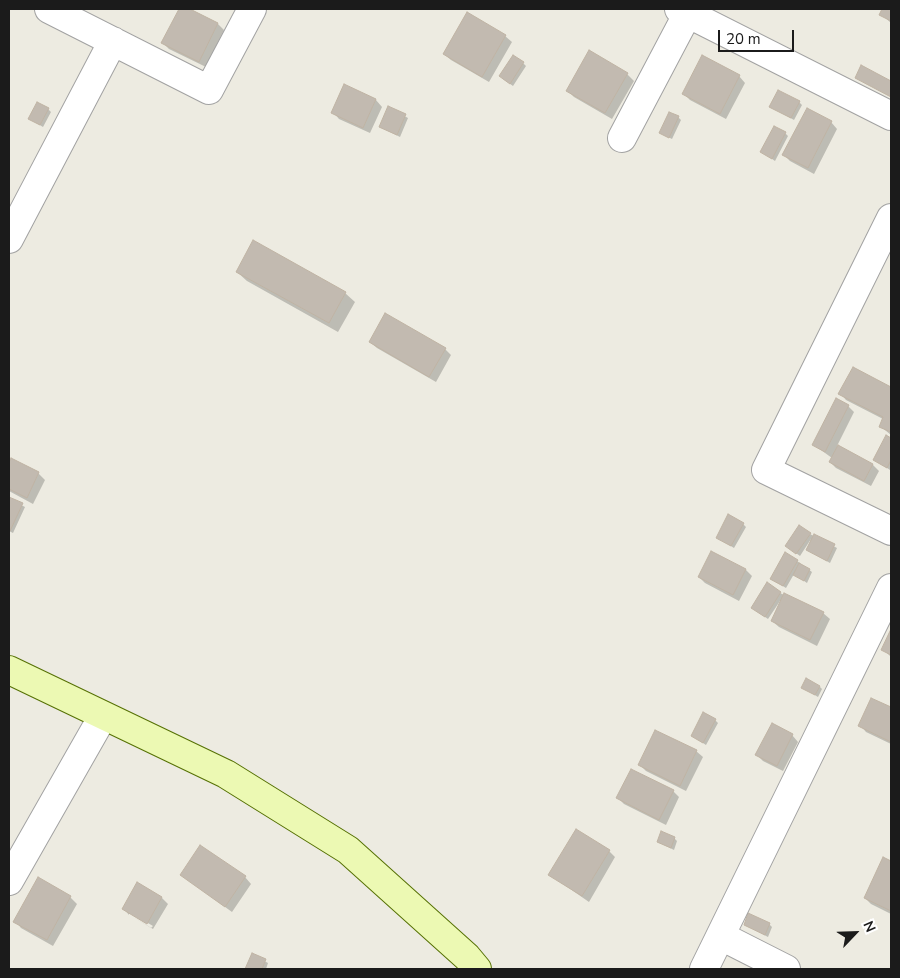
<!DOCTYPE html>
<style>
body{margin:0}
#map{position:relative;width:900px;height:978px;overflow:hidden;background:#edebe1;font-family:"Nunito Sans",sans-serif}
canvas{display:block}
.frame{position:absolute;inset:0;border:10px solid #1b1b1b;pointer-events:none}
.north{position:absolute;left:830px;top:908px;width:50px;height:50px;-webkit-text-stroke:4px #fff;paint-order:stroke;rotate:66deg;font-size:14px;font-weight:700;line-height:20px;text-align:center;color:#1b1b1b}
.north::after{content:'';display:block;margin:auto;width:18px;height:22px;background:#1b1b1b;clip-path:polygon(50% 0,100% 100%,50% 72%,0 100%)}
.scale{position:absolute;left:718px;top:30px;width:76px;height:22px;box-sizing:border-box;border:2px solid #1b1b1b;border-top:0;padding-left:6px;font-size:15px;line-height:18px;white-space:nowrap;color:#1b1b1b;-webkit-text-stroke:4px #fff;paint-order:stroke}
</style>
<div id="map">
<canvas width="900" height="978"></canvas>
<div class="frame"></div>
<div class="north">N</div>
<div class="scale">20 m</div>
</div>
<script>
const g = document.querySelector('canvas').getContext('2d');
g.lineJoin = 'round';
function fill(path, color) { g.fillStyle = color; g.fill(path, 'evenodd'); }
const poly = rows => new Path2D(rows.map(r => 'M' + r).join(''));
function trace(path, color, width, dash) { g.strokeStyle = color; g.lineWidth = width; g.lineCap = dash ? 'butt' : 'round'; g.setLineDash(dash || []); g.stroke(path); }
const shadow = poly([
 [180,9,188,9,218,24,224,30,206,67,169,49,163,43],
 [884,9,891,9,891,23,881,14],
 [505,36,512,42,489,82,451,60,444,54],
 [590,52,627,74,634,81,612,119,574,97,568,91],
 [523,63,526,66,513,86,503,79],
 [739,76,745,83,726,119,690,100,684,94],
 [345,86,376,100,382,107,370,133,339,119,333,112],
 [799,102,802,105,794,120,771,107],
 [389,108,408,118,400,137,380,127],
 [48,109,51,112,43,127,33,121],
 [678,117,681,120,672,139,664,135],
 [831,122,837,129,814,174,790,161,784,155],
 [785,133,788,136,775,161,762,152],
 [237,272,345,293,355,302,338,332,247,281],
 [370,342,445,349,451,355,436,382,377,348],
 [854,369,891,389,891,435,880,426,883,419,846,400,840,393],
 [848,406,854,412,837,446,873,465,879,471,871,486,836,468,830,462,832,458,814,445],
 [887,437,891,440,890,470,875,460],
 [12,460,38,473,45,480,33,504,9,491,9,465],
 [9,499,25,507,13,533,9,531],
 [743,524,746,527,734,548,718,538],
 [810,534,837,548,830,563,807,550,811,539,800,556,789,548],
 [711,553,746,570,752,576,739,601,705,583,699,577],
 [797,561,812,572,807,583,794,574,786,588,771,579],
 [780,593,823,613,830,619,817,646,779,627,772,621,781,602,780,601,768,619,756,611],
 [891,632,891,657,883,649],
 [820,687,822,689,818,697,803,688],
 [872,699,891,709,891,744,866,732,860,725],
 [715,720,718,723,706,745,692,736],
 [792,735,798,742,783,771,763,761,757,755],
 [696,751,703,757,686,791,646,771,640,765],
 [673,791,679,797,666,825,624,804,618,798],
 [674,838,677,841,674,850,658,842],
 [609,851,615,857,589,902,550,875],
 [884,859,891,862,891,914,871,904,865,898],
 [181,875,245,877,251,884,232,912],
 [38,879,70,897,77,904,53,946,21,928,15,921],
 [162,898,168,904,153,929,130,915,151,928,153,926,129,912,129,915,124,909],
 [769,924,772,927,768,937,745,925],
 [253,955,268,963,266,969,246,969]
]);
const building = poly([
 [179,9,190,9,218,23,199,62,161,43,179,9],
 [882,9,891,9,891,21,879,15,882,9],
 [467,12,506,35,482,77,443,54,467,12],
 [589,50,628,73,605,113,566,91,589,50],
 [513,55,524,62,510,84,499,76,513,55],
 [702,55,740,75,720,114,682,94,702,55],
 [861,65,891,81,891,97,855,78,861,65],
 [344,84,376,99,363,128,331,113,344,84],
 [778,90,800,101,791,118,769,107,778,90],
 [37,102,49,108,40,125,28,119,37,102],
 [388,106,406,114,397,135,379,127,388,106],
 [807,108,832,121,808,168,782,155,807,108],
 [669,112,679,116,669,138,659,133,669,112],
 [774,126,786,132,772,159,760,152,774,126],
 [253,240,346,292,329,323,236,272,253,240],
 [385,313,446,348,429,377,369,342,385,313],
 [853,367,891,387,891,432,879,427,883,417,838,394,853,367],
 [836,398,849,405,825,452,812,445,836,398],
 [886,435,891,438,891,460,887,468,873,460,886,435],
 [838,445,873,464,864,481,829,462,838,445],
 [11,458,39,472,27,498,9,489,9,462,11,458],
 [9,497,23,503,10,531,9,530,9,497],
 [728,514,744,523,731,546,716,538,728,514],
 [799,525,811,533,796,554,785,546,799,525],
 [814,534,835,544,827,561,806,550,814,534],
 [711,551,746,569,733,595,698,577,711,551],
 [785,552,798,560,783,586,770,579,785,552],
 [799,563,810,569,804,581,793,575,799,563],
 [767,582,781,592,765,617,751,608,767,582],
 [784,593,824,612,810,640,771,621,784,593],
 [891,629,891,655,881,650,891,629],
 [806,678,820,686,815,695,801,688,806,678],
 [871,698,891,707,891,742,858,726,871,698],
 [703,712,716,719,703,743,691,736,703,712],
 [772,723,793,734,777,766,755,755,772,723],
 [655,730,697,750,680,786,638,765,655,730],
 [631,769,674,790,659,820,616,798,631,769],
 [576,829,610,850,582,896,548,875,576,829],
 [661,831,675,837,671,848,657,842,661,831],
 [200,845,246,876,225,907,180,875,200,845],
 [883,857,891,861,891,911,864,898,883,857],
 [38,877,71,896,47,940,13,922,38,877],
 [137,882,162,897,147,924,122,909,137,882],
 [748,913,770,923,765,935,744,925,748,913],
 [252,953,266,959,262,969,245,969,252,953]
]);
const minor = poly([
 [49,9,209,90,252,9],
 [679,9,891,116],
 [622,138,690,9],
 [891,218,766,470,891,531],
 [9,239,113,41],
 [9,881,103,716],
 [721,936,786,969],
 [704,969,891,588]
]);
const secondary = poly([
 [9,670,226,774,348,850,467,957,477,969]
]);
fill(shadow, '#0003');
fill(building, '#c2bab0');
trace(building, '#bfb3a3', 1);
trace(minor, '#a2a2a2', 30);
trace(secondary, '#567104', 30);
trace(minor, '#fff', 28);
trace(secondary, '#ecf9b3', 28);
</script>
